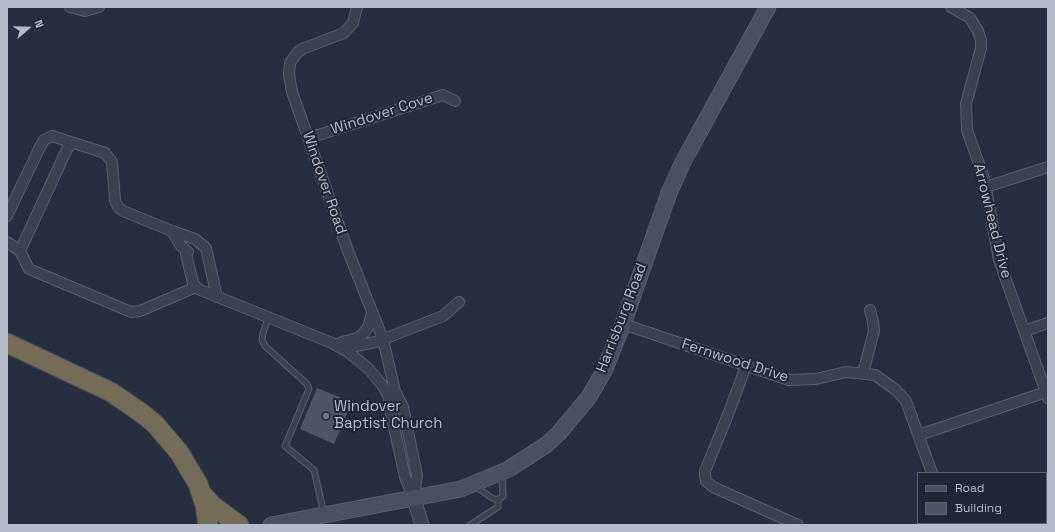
<!DOCTYPE html>
<style>
body{margin:0}
#map{position:relative;width:1055px;height:532px;overflow:hidden;background:#262f3f;font-family:"Space Grotesk",sans-serif}
canvas{display:block}
.frame{position:absolute;inset:0;border:8px solid #b7bcca;pointer-events:none}
.legend{position:absolute;left:917px;top:472px;width:130px;height:52px;box-sizing:border-box;background:#1f2634;border:1px solid #5c6270;margin:0;padding:5px 7px;list-style:none;font-size:12px;color:#b7bcca}
.legend li{display:flex;align-items:center;gap:8px;height:20px}
.legend b{width:20px;border:1px solid #5c6270}
.north{position:absolute;left:8px;top:8px;width:40px;height:40px;-webkit-text-stroke:3px #1f2634;paint-order:stroke;rotate:70deg;font-size:11px;font-weight:700;line-height:16px;text-align:center;color:#b7bcca}
.north::after{content:'';display:block;margin:auto;width:14px;height:18px;background:#b7bcca;clip-path:polygon(50% 0,100% 100%,50% 72%,0 100%)}
</style>
<div id="map">
<canvas width="1055" height="532"></canvas>
<div class="frame"></div>
<ul class="legend">
<li><b style="height:5px;background:#495062"></b>Road</li>
<li><b style="height:11px;background:#4d5568"></b>Building</li>
</ul>
<div class="north">N</div>
</div>
<script>
const g = document.querySelector('canvas').getContext('2d');
g.lineJoin = 'round';
function fill(path, color) { g.fillStyle = color; g.fill(path, 'evenodd'); }
const poly = rows => new Path2D(rows.map(r => 'M' + r).join(''));
function trace(path, color, width, dash) { g.strokeStyle = color; g.lineWidth = width; g.lineCap = dash ? 'butt' : 'round'; g.setLineDash(dash || []); g.stroke(path); }
function write(font, color, halo, rows, align = 'center') {
  g.font = font + ' "Space Grotesk",sans-serif'; g.lineWidth = 4; g.setLineDash([]); g.textBaseline = 'middle'; g.strokeStyle = halo; g.fillStyle = color; for (const [text, x, y, turn = 0] of rows) {
    g.save(); g.translate(x, y); g.rotate((+turn || 0) * Math.PI / 180); g.textAlign = isNaN(turn) ? turn : align; if (halo) g.strokeText(text, 0, 0); g.fillText(text, 0, 0); g.restore();
  }
}
const building = poly([
 [317,388,352,402,334,444,300,429]
]);
const service = poly([
 [268,318,263,333,262,340,265,346,307,384,309,389,285,446,314,470,324,514],
 [475,486,492,498,498,500,503,496,502,473],
 [470,525,498,507,498,500]
]);
const minor = poly([
 [70,7,85,11,99,7],
 [357,7,353,23,344,33,302,49,297,53,290,63,289,74,292,92,348,251,383,339,395,391,403,407,417,475,414,499],
 [951,7,970,18,978,31,981,40,981,48,966,104,967,130,984,178,999,260,1048,398],
 [309,138,443,95,455,101],
 [74,143,68,147,20,251,29,269,131,312,140,311,196,287],
 [986,187,1048,167],
 [7,216,40,147,44,140,52,136,105,153,112,162,115,200,118,207,123,211,172,231,181,246,188,252],
 [172,231,195,239,206,248,217,297],
 [7,242,20,251],
 [188,252,186,254,193,283,198,289,332,343,348,352,368,368,382,385,389,397,390,409],
 [623,324,789,380,816,379,846,372,875,375,896,390,906,401,932,473],
 [1024,331,1048,323],
 [342,342,358,338,363,334,368,327,372,313],
 [337,344,356,346,376,342,443,316,459,302],
 [746,366,729,412,705,471,705,476,706,481,713,487,798,525],
 [863,373,874,331,873,322,870,310],
 [392,402,390,409,405,477,413,497],
 [919,435,1046,392],
 [937,525,938,523]
]);
const tertiary = poly([
 [414,499,422,525]
]);
const secondary = poly([
 [271,525,461,489,509,469,546,445,559,433,589,397,604,371,623,324,669,193,683,162,768,7]
]);
const motorway = poly([
 [7,343,111,392,143,414,155,424,179,452,198,484,205,505,208,525],
 [202,494,213,506,239,525]
]);
const markers = [
 [326,416,4,"#6b7280"]
];
const streetNames = [
 ["Windover Cove",382,114,-18],
 ["Windover Road",324,183,71],
 ["Arrowhead Drive",992,221,76],
 ["Harrisburg Road",622,318,-69],
 ["Fernwood Drive",735,361,18]
];
const poiNames = [
 ["Windover",334,407],
 ["Baptist Church",334,424]
];
fill(building, '#4d5568');
trace(service, '#585f6d', 7);
trace(minor, '#585f6d', 12);
trace(tertiary, '#585f6d', 15);
trace(secondary, '#585f6d', 17);
trace(motorway, '#454c5a', 21);
trace(service, '#3a414f', 5);
trace(minor, '#3a414f', 10);
trace(tertiary, '#3a414f', 13);
trace(secondary, '#495062', 15);
trace(motorway, '#756c58', 19);
for (const [x, y, r, color] of markers) { const dot = new Path2D(); dot.arc(x, y, r, 0, 2 * Math.PI); g.fillStyle = color; g.fill(dot); trace(dot, '#1f2634', 1.5); }
write('15px', '#b7bcca', '#1f2634', streetNames);
write('15px', '#b7bcca', '#1f2634', poiNames, 'left');
</script>
